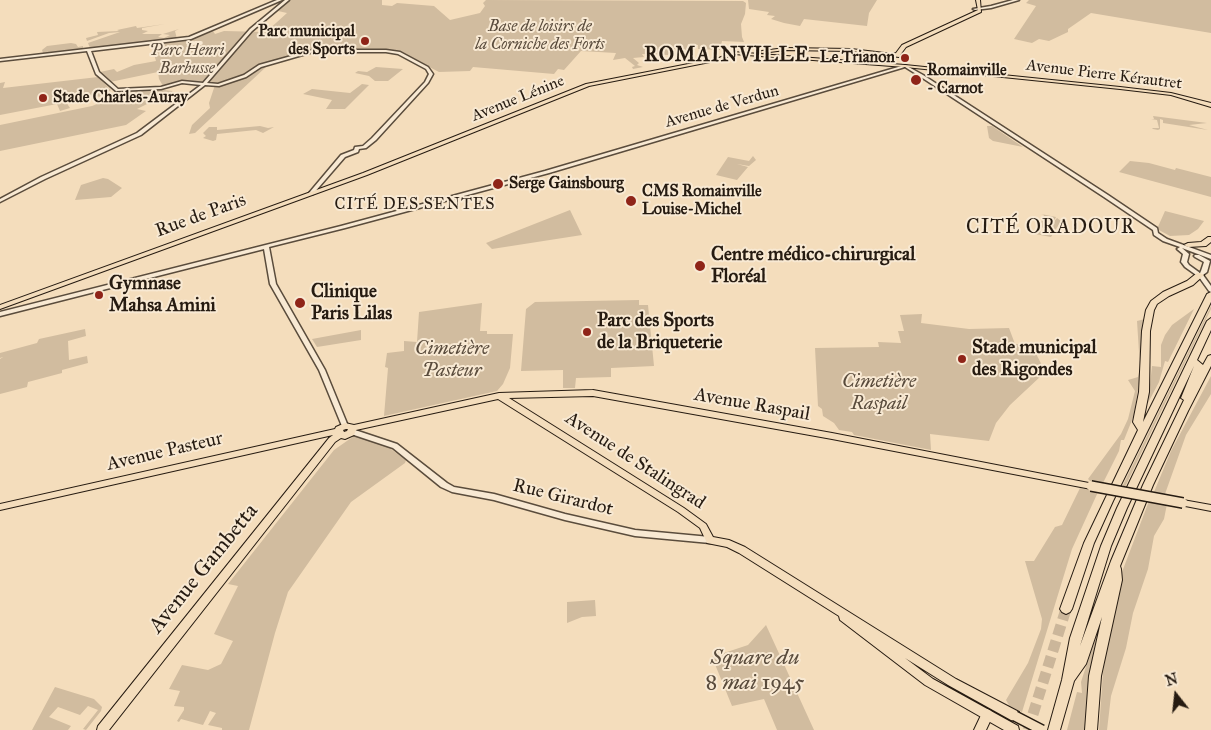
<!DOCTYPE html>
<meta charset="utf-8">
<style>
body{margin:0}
#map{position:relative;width:1211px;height:730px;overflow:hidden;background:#f4ddbc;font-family:"IM FELL Great Primer",serif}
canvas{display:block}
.north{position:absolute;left:1151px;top:670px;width:50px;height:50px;-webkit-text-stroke:4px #f8e9d3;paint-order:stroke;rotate:344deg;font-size:14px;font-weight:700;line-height:20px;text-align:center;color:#261b11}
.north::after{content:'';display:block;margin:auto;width:18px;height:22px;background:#261b11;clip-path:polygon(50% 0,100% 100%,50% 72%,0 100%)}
</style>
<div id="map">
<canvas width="1211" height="730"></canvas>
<div class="north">N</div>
</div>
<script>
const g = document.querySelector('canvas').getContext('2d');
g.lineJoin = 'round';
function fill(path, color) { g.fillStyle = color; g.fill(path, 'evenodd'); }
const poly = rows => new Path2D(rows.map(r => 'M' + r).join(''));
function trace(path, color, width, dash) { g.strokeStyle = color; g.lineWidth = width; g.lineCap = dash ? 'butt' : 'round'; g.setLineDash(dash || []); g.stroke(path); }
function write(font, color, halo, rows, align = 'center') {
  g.font = font + ' "IM FELL Great Primer",serif'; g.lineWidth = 4; g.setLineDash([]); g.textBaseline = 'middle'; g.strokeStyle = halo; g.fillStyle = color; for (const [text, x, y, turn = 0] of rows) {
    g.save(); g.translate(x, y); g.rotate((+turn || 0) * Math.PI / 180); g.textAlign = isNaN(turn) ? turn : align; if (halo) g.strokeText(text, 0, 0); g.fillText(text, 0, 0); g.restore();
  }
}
const green = poly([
 [290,0,382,0,382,5,392,6,397,3,434,6,450,20,480,13,485,6,483,3,486,0,743,1,746,3,745,14,741,24,742,37,744,42,722,41,720,50,698,49,698,45,688,44,687,50,671,49,668,55,642,54,644,57,633,58,639,63,637,65,643,67,633,69,632,67,635,66,625,58,613,60,616,53,581,51,564,70,558,69,554,74,473,67,470,71,439,72,398,51,374,49,309,50,264,64,262,66,266,67,195,133,189,134,192,125,210,108,209,103,215,85,187,81,163,86,159,79,158,72,110,82,100,72,114,69,117,72,134,65,156,61,151,44,197,38,213,31,215,34,224,31,266,32,287,13,278,11],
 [748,0,877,0,869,13,867,26,804,19,800,26,784,23,771,19,775,16,767,15,769,12,749,9],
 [1029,0,1211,0,1211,33,1091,13,1068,29,1068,32,1049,41,1039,39,1032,43,1014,39,1036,6,1026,3],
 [165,24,142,28,142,30,148,31,142,34,162,34,158,37,164,38,170,35,163,34,179,29,175,31,177,39,159,41,159,39,158,41,94,49,90,48,88,43,120,32,109,33,87,41,86,38,98,35,97,32,119,31,117,30,136,26,137,28],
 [71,43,76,44,78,47,83,46,83,50,39,54,43,53,42,50,47,46],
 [376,67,403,69,388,81,375,81,369,76,355,73,358,71,367,72],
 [98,77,111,90,102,97,94,96,66,102,70,108,60,111,57,104,0,115,0,83,5,82,3,88],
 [362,84,369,85,345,109,326,109,332,100,303,94,312,89,350,93],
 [156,89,173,91,137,109,146,111,126,125,0,151,0,125,92,106,107,100,115,93],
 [1153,116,1207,123,1189,125,1208,130,1163,123,1163,120,1160,119,1160,129,1158,130,1153,129,1152,128,1159,128,1157,120,1151,119,1154,119],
 [260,126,268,128,274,127,263,133,256,130,217,134,216,140,213,141,203,138,206,136,203,133,209,127,217,127,217,130],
 [987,126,992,126,1023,147,993,141,989,138],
 [753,156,756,160,749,166,737,164,748,167,737,180,716,175,728,157,749,161],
 [1130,161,1149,163,1175,170,1176,168,1211,177,1211,197,1119,172],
 [103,178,108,179,122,188,111,197,75,200,81,185],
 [570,210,582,235,492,249,486,243],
 [1165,211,1204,221,1198,229,1189,235,1170,236,1157,229],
 [1041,214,1056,217,1053,223,1057,218,1061,221,1051,237,1035,234,1038,228,1040,231,1048,233,1052,229,1039,227,1044,215],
 [1191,279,1191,280,1188,282,1160,296,1149,308,1143,333,1140,377,1134,415,1124,440,1121,440,1119,451,1103,483,1090,481,1088,479,1121,434,1128,419,1135,391,1128,380,1138,377,1140,368,1137,321,1145,319,1150,306,1161,294],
 [639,300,639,305,648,305,654,366,611,368,611,377,576,378,575,388,563,388,563,370,521,371,526,309,535,302],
 [482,303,480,331,487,331,487,334,513,334,510,368,503,384,497,391,384,416,388,368,385,367,387,353,404,351,404,341,417,342,419,312],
 [1211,306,1211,309,1155,424,1125,487,1122,487],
 [1194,309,1168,362,1165,361,1159,382,1148,403,1152,366,1161,367,1161,345,1165,335,1172,325],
 [922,314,921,323,969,329,1009,328,1015,344,1031,344,1047,375,1041,376,1010,405,996,423,989,441,930,434,931,450,854,435,852,432,839,430,834,423,823,416,822,409,818,406,815,348,879,347,878,342,901,343,898,331,904,331,900,315],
 [85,329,86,336,68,341,69,360,87,356,88,363,62,370,62,373,28,382,27,387,0,394,0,359,3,357,0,358,0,353,37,343,39,339],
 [361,330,361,340,317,347,312,339],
 [1211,376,1211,394,1186,435,1165,494,1154,492,1171,451],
 [354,436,388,447,406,460,405,463,351,502,288,592,275,633,249,730,222,730,222,728,208,725,216,713,210,711,203,725,181,719,179,722,177,721,184,710,184,707,174,706,180,691,169,689,182,665,208,670,221,664,233,641,214,634,238,586,228,584,334,450],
 [1080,488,1098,492,1072,549,1022,712,1010,707,1006,700,1028,663,1041,629,1042,619,1025,561,1034,561,1055,527,1062,525],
 [1149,501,1167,504,1164,519,1154,536,1148,569,1133,613,1126,648,1111,696,1107,730,1099,730,1103,672,1114,604,1122,572],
 [595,600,596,616,582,617,567,623,567,602],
 [1103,614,1087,730,1067,730,1077,692,1082,693,1081,682],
 [766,625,814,730,777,730,764,699,732,706,712,657,748,645],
 [55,687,94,699,102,707,101,711,86,730,83,729,98,710,88,706,80,715,58,707,49,717,71,726,68,730,32,730]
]);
const highwayTunnel = poly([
 [1028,730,1066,609]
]);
const minor = poly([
 [277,0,282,0,191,39,91,51,99,72,118,89,161,87,182,81,203,83,250,29,285,0,289,0,252,31,207,83,218,84,244,75,259,65,313,50,386,50,400,52,428,67,433,74,428,83,376,140,366,148,359,149,358,152,345,157,313,194,309,194,309,193,341,155,354,150,355,147,363,146,372,138,425,82,429,74,426,69,398,54,386,52,313,52,261,67,246,77,219,86,205,85,141,135,45,179,0,202,0,199,41,177,137,133,201,85,182,83,161,89,116,91,96,74,87,51,0,61,0,59,189,37,277,0],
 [1013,0,1019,0,991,8,975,10,973,9,991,6,1013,0],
 [905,65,923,75,1108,195,1157,228,1158,233,1167,239,1211,255,1211,259,1182,248,1189,254,1187,262,1189,265,1200,273,1201,271,1204,262,1195,257,1194,256,1195,255,1199,255,1210,261,1207,272,1203,275,1211,286,1211,292,1209,291,1199,277,1185,267,1182,263,1181,262,1183,254,1177,249,1180,247,1163,241,1154,235,1153,230,1104,197,921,77,905,67,549,173,345,228,269,247,276,284,325,370,348,426,347,428,343,428,342,426,319,370,270,284,264,249,0,316,0,312,341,226,545,171,905,65],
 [351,430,355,430,397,444,447,483,454,487,494,494,565,514,635,530,710,537,713,538,714,540,713,542,710,543,635,536,565,520,494,500,452,492,441,487,393,448,351,434,350,432,351,430]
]);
const major = poly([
 [976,0,980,0,981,12,906,47,900,55,901,56,899,57,851,51,785,50,762,53,760,52,762,51,785,48,851,49,893,54,896,53,902,45,978,10,976,0],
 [733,52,905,65,1120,87,1171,93,1211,103,1211,107,1171,95,1120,89,905,67,734,54,720,60,589,86,367,175,0,309,0,305,363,173,586,84,719,58,733,52],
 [593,390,832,433,1094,484,1095,486,1094,488,1091,489,832,439,593,396,509,398,684,508,706,524,713,537,729,540,745,547,956,679,1019,712,1020,716,1019,720,1015,721,1011,720,948,685,905,658,933,679,1018,726,1019,730,1004,730,925,685,840,620,839,616,739,553,727,547,707,543,700,528,678,512,498,399,356,430,354,435,345,439,341,438,335,442,109,730,97,730,98,726,329,438,333,435,0,510,0,504,335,429,336,427,345,423,354,425,499,393,593,390],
 [346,429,348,429,347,431,344,432,343,430,346,429],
 [1183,500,1211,505,1211,511,1180,505,1179,503,1180,501,1183,500]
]);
const highway = poly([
 [1208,237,1211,237,1211,242,1206,246,1188,247,1184,245,1188,243,1201,242,1208,237],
 [1197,273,1200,273,1204,275,1193,285,1169,296,1157,304,1154,310,1150,331,1149,392,1143,422,1207,294,1211,292,1211,302,1113,501,1094,543,1072,609,1070,612,1066,614,1062,612,1060,609,1084,543,1138,430,1133,422,1139,392,1142,331,1146,310,1151,301,1163,292,1187,281,1197,273],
 [1211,318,1211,330,1197,360,1203,365,1208,356,1211,355,1211,366,1188,411,1153,485,1120,566,1121,569,1122,580,1101,676,1097,730,1085,730,1089,676,1102,617,1086,664,1074,681,1060,730,1048,730,1062,680,1070,638,1101,546,1117,508,1207,321,1211,318],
 [1194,366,1181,398,1184,400,1143,485,1111,561,1080,646,1111,546,1127,508,1194,366],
 [987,709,991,711,993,715,986,730,974,730,983,711,987,709]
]);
const majorBridge = poly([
 [1091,486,1183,503],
 [1015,716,1042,730]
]);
const markers = [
 [365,41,5,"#8f2418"],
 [905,58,5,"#8f2418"],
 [916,80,6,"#8f2418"],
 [43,98,5,"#8f2418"],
 [498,184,6,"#8f2418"],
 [631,201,6,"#8f2418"],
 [700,266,6,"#8f2418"],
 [99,295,5,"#8f2418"],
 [300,303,6,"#8f2418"],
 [587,332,5,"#8f2418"],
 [962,359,5,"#8f2418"]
];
const farParknames = [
 ["Base de loisirs de",540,27],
 ["la Corniche des Forts",540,45],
 ["Parc Henri",187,51],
 ["Barbusse",187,69]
];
const farPoinames = [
 ["Parc municipal",355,32,"right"],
 ["des Sports",355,50,"right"],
 ["Le Trianon",895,58,"right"],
 ["Romainville",927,71],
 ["- Carnot",927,89],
 ["Stade Charles-Auray",53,98],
 ["Serge Gainsbourg",509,184],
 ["CMS Romainville",642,192],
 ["Louise-Michel",642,210]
];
const farStreetnames = [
 ["Avenue Pierre Kérautret",1104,75,7],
 ["Avenue Lénine",518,99,-22],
 ["Avenue de Verdun",722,107,-16]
];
const farNeighbourhoodnames = [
 ["CITÉ DES SENTES",415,205]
];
const streetNames = [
 ["Rue de Paris",201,216,-20],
 ["Avenue Raspail",752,405,10],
 ["Avenue Pasteur",165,452,-13],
 ["Avenue de Stalingrad",635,461,33],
 ["Rue Girardot",563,498,14]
];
const poiNames = [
 ["Centre médico-chirurgical",711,255],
 ["Floréal",711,277],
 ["Gymnase",109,284],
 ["Mahsa Amini",109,306],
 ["Clinique",311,292],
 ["Paris Lilas",311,314],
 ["Parc des Sports",597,321],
 ["de la Briqueterie",597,343],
 ["Stade municipal",972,348],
 ["des Rigondes",972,370]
];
const parkNames = [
 ["Cimetière",452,349],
 ["Pasteur",452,371],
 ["Cimetière",879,382],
 ["Raspail",879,404]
];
const farDistrictnames = [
 ["ROMAINVILLE",727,56]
];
const neighbourhoodNames = [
 ["CITÉ ORADOUR",1051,228]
];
const nearStreetnames = [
 ["Avenue Gambetta",204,569,-51]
];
const nearParknames = [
 ["Square du",755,659],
 ["8 mai 1945",755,684]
];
fill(green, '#d1bc9f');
trace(highwayTunnel, '#cbb69a', 11, [11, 5.5]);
trace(minor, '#5a4c3c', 3);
trace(major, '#261b11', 2);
trace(highway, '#261b11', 2);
fill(minor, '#f8e9d3');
fill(major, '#f4ddbc');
fill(highway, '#f4ddbc');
trace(majorBridge, '#261b11', 12, []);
trace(majorBridge, '#f4ddbc', 9);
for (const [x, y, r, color] of markers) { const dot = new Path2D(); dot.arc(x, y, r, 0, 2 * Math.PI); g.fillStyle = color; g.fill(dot); trace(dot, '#f8e9d3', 2); }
write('italic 16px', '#594b3c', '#f8e9d3', farParknames);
write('bold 16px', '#261b11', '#f8e9d3', farPoinames, 'left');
write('16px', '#261b11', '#f8e9d3', farStreetnames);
g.letterSpacing = '1px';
write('16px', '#261b11', '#f8e9d3', farNeighbourhoodnames);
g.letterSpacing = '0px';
write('19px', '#261b11', '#f8e9d3', streetNames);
write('bold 19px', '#261b11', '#f8e9d3', poiNames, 'left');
write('italic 19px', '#594b3c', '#f8e9d3', parkNames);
g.letterSpacing = '1px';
write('bold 20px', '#261b11', '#f8e9d3', farDistrictnames);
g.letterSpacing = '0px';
g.letterSpacing = '1px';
write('20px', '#261b11', '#f8e9d3', neighbourhoodNames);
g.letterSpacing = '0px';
write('22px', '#261b11', '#f8e9d3', nearStreetnames);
write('italic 22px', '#594b3c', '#f8e9d3', nearParknames);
</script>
